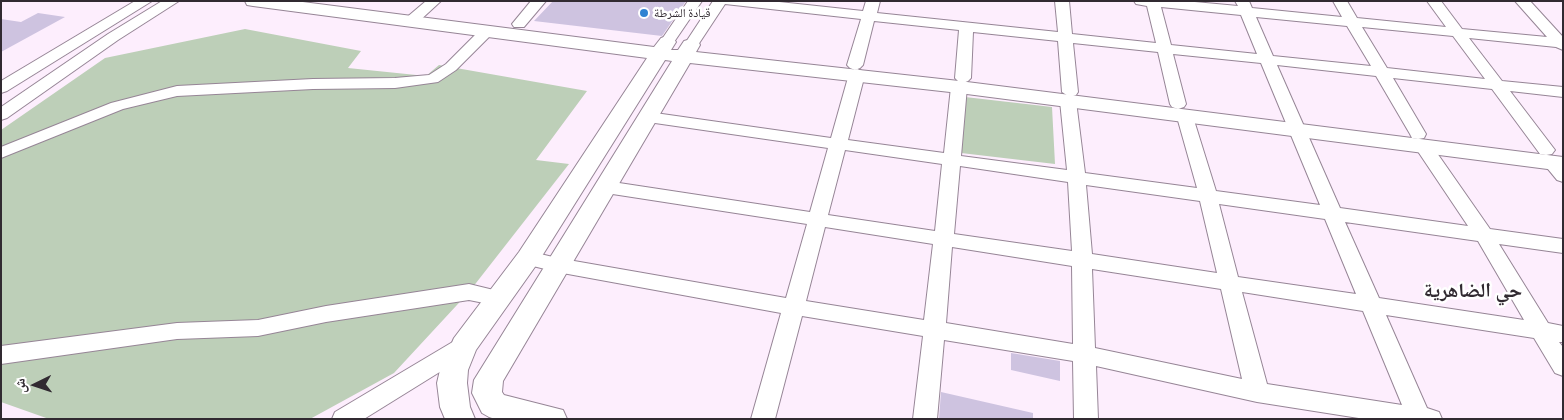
<!DOCTYPE html>
<meta charset="utf-8">
<style>
body{margin:0}
#map{position:relative;width:1564px;height:420px;overflow:hidden;background:#fdeefd;font-family:Cabin,"Noto Naskh Arabic",sans-serif}
canvas{display:block}
.frame{position:absolute;inset:0;border:2px solid #312a31;pointer-events:none}
.north{position:absolute;left:10px;top:360px;width:50px;height:50px;-webkit-text-stroke:4px #fff;paint-order:stroke;rotate:266deg;font-size:14px;font-weight:700;line-height:20px;text-align:center;color:#312a31}
.north::after{content:'';display:block;margin:auto;width:18px;height:22px;background:#312a31;clip-path:polygon(50% 0,100% 100%,50% 72%,0 100%)}
</style>
<div id="map">
<canvas width="1564" height="420"></canvas>
<div class="frame"></div>
<div class="north">ش</div>
</div>
<script>
const g = document.querySelector('canvas').getContext('2d');
g.lineJoin = 'round';
function fill(path, color) { g.fillStyle = color; g.fill(path, 'evenodd'); }
const poly = rows => new Path2D(rows.map(r => 'M' + r).join(''));
function trace(path, color, width, dash) { g.strokeStyle = color; g.lineWidth = width; g.lineCap = dash ? 'butt' : 'round'; g.setLineDash(dash || []); g.stroke(path); }
function write(font, color, halo, rows, align = 'center') {
  g.font = font + ' Cabin,"Noto Naskh Arabic",sans-serif'; g.lineWidth = 5; g.setLineDash([]); g.textBaseline = 'middle'; g.strokeStyle = halo; g.fillStyle = color; for (const [text, x, y, turn = 0] of rows) {
    g.save(); g.translate(x, y); g.rotate((+turn || 0) * Math.PI / 180); g.textAlign = isNaN(turn) ? turn : align; if (halo) g.strokeText(text, 0, 0); g.fillText(text, 0, 0); g.restore();
  }
}
const green = poly([
 [245,29,361,51,348,68,426,76,439,65,587,91,536,160,569,164,469,292,394,373,310,419,49,419,1,402,1,130,105,58],
 [965,97,1052,107,1055,164,961,153]
]);
const building = poly([
 [553,1,686,1,662,36,534,21],
 [38,13,65,17,1,52,1,19,21,22],
 [1011,353,1060,361,1060,381,1011,370],
 [941,392,1033,413,1033,419,939,419]
]);
const minor = poly([
 [135,1,152,1,7,91,1,93,1,81,135,1],
 [162,1,179,1,118,40,7,118,1,120,1,107,108,34,162,1],
 [426,1,441,1,416,24,406,24,404,21,406,18,426,1],
 [531,1,546,1,524,27,514,27,512,24,531,1],
 [688,1,702,1,672,45,662,45,660,42,688,1],
 [713,1,770,1,863,11,866,1,880,1,877,13,1058,32,1055,1,1069,1,1072,34,1156,43,1147,6,1136,4,1134,1,1184,1,1238,6,1235,1,1249,1,1252,8,1342,17,1333,1,1347,1,1357,18,1446,27,1427,1,1441,1,1462,29,1547,37,1515,1,1530,1,1563,37,1563,50,1556,47,1469,38,1502,81,1563,87,1563,97,1510,91,1555,150,1552,154,1546,155,1540,154,1492,89,1393,78,1426,134,1424,138,1418,139,1412,138,1410,134,1376,76,1277,65,1340,208,1468,226,1415,147,1418,143,1424,142,1430,143,1490,229,1563,239,1563,253,1499,244,1548,323,1563,326,1563,342,1559,342,1563,347,1563,376,1555,373,1534,338,1386,315,1427,408,1439,412,1442,419,1365,419,1257,402,1096,366,1098,419,1074,419,1073,361,944,340,937,419,913,419,923,336,802,316,775,419,751,419,781,313,557,272,521,263,518,258,521,253,528,251,557,258,786,298,807,224,606,193,600,191,597,187,600,183,606,181,810,212,828,148,648,122,642,120,640,117,642,114,648,112,831,138,849,74,852,71,857,69,862,71,865,74,848,140,944,153,951,87,953,84,959,82,965,84,967,87,961,156,1067,170,1060,101,1062,98,1068,96,1062,92,1058,41,973,32,971,78,968,81,963,83,958,81,955,78,959,30,874,21,863,65,860,68,855,70,850,68,847,65,861,19,725,4,696,48,686,48,684,45,713,1],
 [1161,7,1241,15,1257,54,1171,45,1161,7],
 [1256,17,1347,26,1371,66,1273,56,1256,17],
 [1362,27,1453,36,1485,79,1387,68,1362,27],
 [1073,43,1158,52,1170,104,1172,107,1178,109,1184,107,1186,104,1173,54,1261,63,1320,205,1216,191,1193,117,1191,114,1185,112,1179,114,1177,117,1197,188,1085,173,1076,101,1070,97,1076,95,1078,92,1073,43],
 [845,150,942,164,935,231,828,215,845,150],
 [960,166,1068,182,1072,251,954,234,960,166],
 [1086,185,1200,201,1217,273,1092,254,1086,185],
 [1219,204,1325,219,1356,294,1238,277,1219,204],
 [1345,222,1478,241,1524,320,1379,298,1345,222],
 [825,227,933,244,924,320,806,301,825,227],
 [952,247,1072,266,1073,344,946,323,952,247],
 [1092,269,1221,289,1242,379,1095,348,1092,269],
 [1242,292,1363,311,1402,405,1267,384,1242,292],
 [486,28,491,29,493,32,491,35,456,70,438,82,395,88,313,89,177,96,123,109,1,158,1,147,111,103,177,86,313,79,395,78,429,75,446,64,481,29,486,28],
 [1552,158,1558,159,1563,164,1563,182,1557,180,1543,163,1546,159,1552,158],
 [469,284,506,293,509,298,506,303,499,306,469,300,326,322,258,336,177,339,1,364,1,346,177,323,258,320,326,306,469,284],
 [464,337,472,340,475,346,472,352,364,419,332,419,335,412,456,340,464,337]
]);
const major = poly([
 [245,1,295,1,654,47,661,38,667,36,673,38,676,42,671,50,678,50,684,41,691,39,698,41,700,45,696,52,959,81,1563,157,1563,171,959,93,690,63,503,381,502,392,504,395,563,410,567,419,495,419,489,417,482,413,472,393,474,380,672,61,665,60,537,264,476,350,468,370,467,383,470,407,475,419,445,419,440,407,437,383,440,370,454,338,519,252,647,58,253,6,247,5,245,1]
]);
const markers = [
 [644,13,5,"#3083d2"]
];
const farPoinames = [
 ["قيادة الشرطة",654,13]
];
const districtNames = [
 ["حي الضاهرية",1473,291]
];
fill(green, '#bdcfb8');
fill(building, '#cec3e0');
trace(minor, '#968596', 2);
trace(major, '#968596', 2);
fill(minor, '#fff');
fill(major, '#fff');
for (const [x, y, r, color] of markers) { const dot = new Path2D(); dot.arc(x, y, r, 0, 2 * Math.PI); g.fillStyle = color; g.fill(dot); trace(dot, '#fff', 2); }
write('12px', '#312a31', '#fff', farPoinames, 'left');
write('bold 20px', '#312a31', '#fff', districtNames);
</script>
